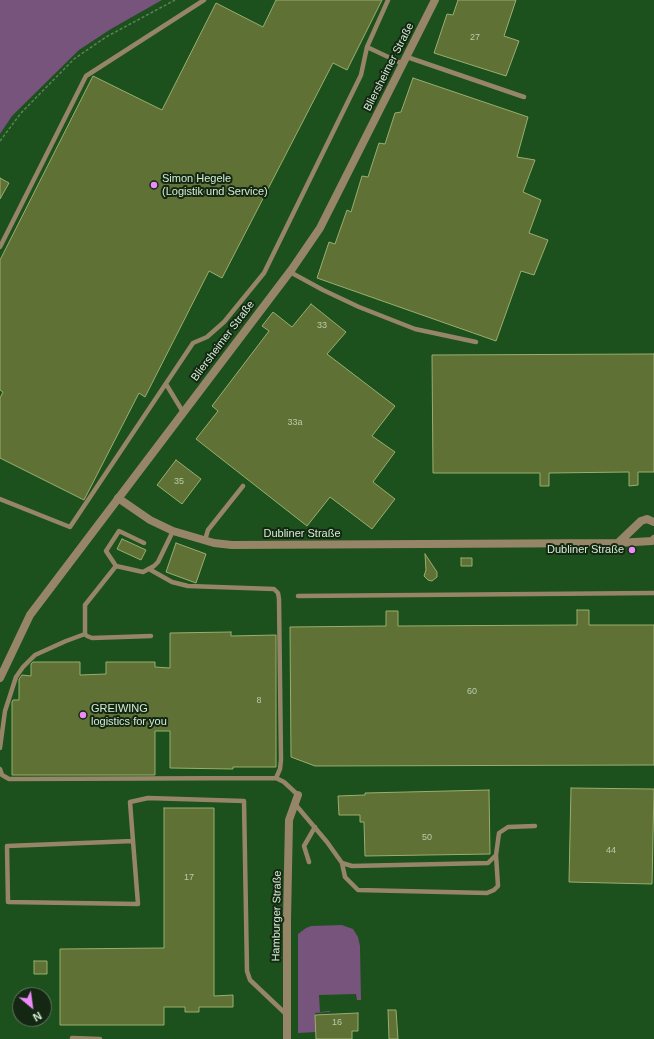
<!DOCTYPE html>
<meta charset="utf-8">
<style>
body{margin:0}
#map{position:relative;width:654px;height:1039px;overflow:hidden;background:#194518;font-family:Helvetica,sans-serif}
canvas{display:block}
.north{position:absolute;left:12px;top:987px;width:40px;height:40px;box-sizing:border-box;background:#142713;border:1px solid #61765f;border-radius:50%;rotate:151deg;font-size:11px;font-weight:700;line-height:16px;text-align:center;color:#d4ecd2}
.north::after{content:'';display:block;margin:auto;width:14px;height:18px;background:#ed8cf9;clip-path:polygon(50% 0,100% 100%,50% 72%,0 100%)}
</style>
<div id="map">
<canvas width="654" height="1039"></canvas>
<div class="north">N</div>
</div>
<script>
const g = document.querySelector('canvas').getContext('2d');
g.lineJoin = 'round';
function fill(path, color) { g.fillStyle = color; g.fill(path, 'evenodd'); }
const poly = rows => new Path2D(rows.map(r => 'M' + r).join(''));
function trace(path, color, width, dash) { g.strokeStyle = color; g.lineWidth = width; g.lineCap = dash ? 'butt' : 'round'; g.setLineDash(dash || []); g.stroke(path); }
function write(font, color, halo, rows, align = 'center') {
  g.font = font + ' Helvetica,sans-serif'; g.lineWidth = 4; g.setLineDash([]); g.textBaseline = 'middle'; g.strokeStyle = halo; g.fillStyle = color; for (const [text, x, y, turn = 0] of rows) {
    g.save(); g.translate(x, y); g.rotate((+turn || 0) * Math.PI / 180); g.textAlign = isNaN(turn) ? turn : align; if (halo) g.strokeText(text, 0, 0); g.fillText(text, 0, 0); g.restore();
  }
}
const built = poly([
 [162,0,654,0,654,1039,0,1039,0,134,12,116,79,50,111,29],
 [20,995,44,995,44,1019,20,1019]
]);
const green = poly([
 [0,0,162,0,111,29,79,50,12,116,0,134],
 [342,925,353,929,358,937,360,946,361,1000,357,1000,356,994,319,995,320,1012,330,1011,330,1012,315,1013,316,1032,298,1033,298,934,306,928,311,926]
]);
const building = poly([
 [276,0,382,0,347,70,333,63,222,278,209,271,145,397,139,393,84,500,0,458,0,398,3,392,0,390,0,260,93,76,162,110,216,3,263,27,276,0],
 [458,0,516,0,504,36,519,41,506,76,434,53,447,14,453,15,458,0],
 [413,78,528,117,517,157,535,160,523,192,541,200,529,233,548,240,534,275,521,271,496,341,317,278,329,242,335,244,347,210,351,212,362,176,368,177,379,143,385,144,395,113,401,112,413,78],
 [0,178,9,183,0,199,0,178],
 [311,304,346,332,327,354,395,406,372,436,395,452,373,482,395,499,372,529,330,497,307,526,196,439,218,411,212,406,269,331,262,326,273,312,292,327,311,304],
 [654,354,654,472,638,472,638,485,629,486,629,472,549,473,549,486,540,486,540,473,433,473,432,355,654,354],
 [176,460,201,479,182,504,157,485,176,460],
 [122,539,146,550,141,560,117,549,122,539],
 [176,543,206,554,196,583,166,572,176,543],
 [425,554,437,572,437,577,432,581,428,580,424,576,426,570,425,554],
 [461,558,472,558,472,566,461,566,461,558],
 [577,610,589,610,589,625,654,625,654,765,315,766,291,757,290,627,386,626,386,611,398,611,398,626,577,625,577,610],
 [231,632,231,636,276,635,276,767,233,767,233,769,170,768,170,731,155,731,155,775,12,775,12,702,13,700,19,700,19,679,22,675,31,676,31,664,33,662,80,662,80,675,106,674,106,662,155,662,155,667,170,668,170,633,231,632],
 [571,788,654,789,652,884,569,882,571,788],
 [489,790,490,854,365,856,364,822,360,822,360,815,339,815,338,796,365,795,365,793,489,790],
 [164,808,214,808,214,996,233,995,233,1007,199,1007,199,1012,185,1012,185,1007,164,1007,164,1025,60,1025,60,949,164,948,164,808],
 [34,961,47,961,47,974,34,974,34,961],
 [388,1010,396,1010,398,1039,389,1039,388,1010],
 [358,1013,358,1031,352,1031,352,1039,316,1039,315,1015,358,1013]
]);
const path = poly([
 [0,141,21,113,74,59,106,37,175,0]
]);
const service = poly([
 [367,47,403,64],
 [407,57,524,97],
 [0,247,86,76,204,0],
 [290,272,323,290,359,307,415,329,476,342],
 [166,384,183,412],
 [0,499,70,527,193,343,207,337,224,322,264,273,361,75,367,47,388,0],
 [205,540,208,530,243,486],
 [116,566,106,551,119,531,144,543],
 [149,569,172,582,188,586,274,589,278,593,279,599,281,760,280,769,276,778],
 [298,596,654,593],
 [151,636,92,638,87,636,85,634,85,605,116,566,143,572,154,566,158,562,173,531],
 [0,748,5,711,16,677,23,667,35,655,66,641,85,634],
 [0,769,2,775,9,779,276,778,284,782,298,795],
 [295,804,327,842,342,863,352,866,488,863,496,855,499,833,508,827,535,826],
 [133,841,7,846,8,902,138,904,133,841,130,802,148,798,244,801,247,971,250,980,287,1015],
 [309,862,304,846,315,827],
 [342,863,345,877,358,890,487,893,494,890,498,886,496,855],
 [72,1038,100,1039]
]);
const minor = poly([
 [118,498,150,520,173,531,214,543,232,545,618,543,652,541,654,539],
 [618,543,641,521,647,519,654,522],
 [287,1039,287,920,289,820,298,795]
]);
const tertiary = poly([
 [0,678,30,615,292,269,320,228,435,0]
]);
const markers = [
 [154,185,4,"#ed8cf9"],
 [632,550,4,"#ed8cf9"],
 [83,715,4,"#ed8cf9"]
];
const numberNames = [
 ["27",475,38],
 ["33",322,326],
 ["33a",295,423],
 ["35",179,482],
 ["60",472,692],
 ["8",259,701],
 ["50",427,838],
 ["44",611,851],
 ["17",189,878],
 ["16",337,1023]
];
const streetNames = [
 ["Bliersheimer Straße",389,67,-63],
 ["Bliersheimer Straße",223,341,-53],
 ["Dubliner Straße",302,534],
 ["Hamburger Straße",277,916,-89]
];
const poiNames = [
 ["Simon Hegele",162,179],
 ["(Logistik und Service)",162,192],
 ["Dubliner Straße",624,550,"right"],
 ["GREIWING",91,709],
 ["logistics for you",91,722]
];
fill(built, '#1c501c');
fill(green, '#77547b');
fill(building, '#5f7134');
trace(building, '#99ae6f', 1);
trace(path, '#5d825b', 1.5, [3, 2]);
trace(service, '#968667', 4.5);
trace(minor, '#968667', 8);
trace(tertiary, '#968667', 8);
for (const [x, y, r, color] of markers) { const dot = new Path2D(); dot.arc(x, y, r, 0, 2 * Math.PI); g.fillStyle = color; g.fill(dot); trace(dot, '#142713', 1.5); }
write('9px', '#b7cdaa', null, numberNames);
write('11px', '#d4ecd2', '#142713', streetNames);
write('11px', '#d4ecd2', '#142713', poiNames, 'left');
</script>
